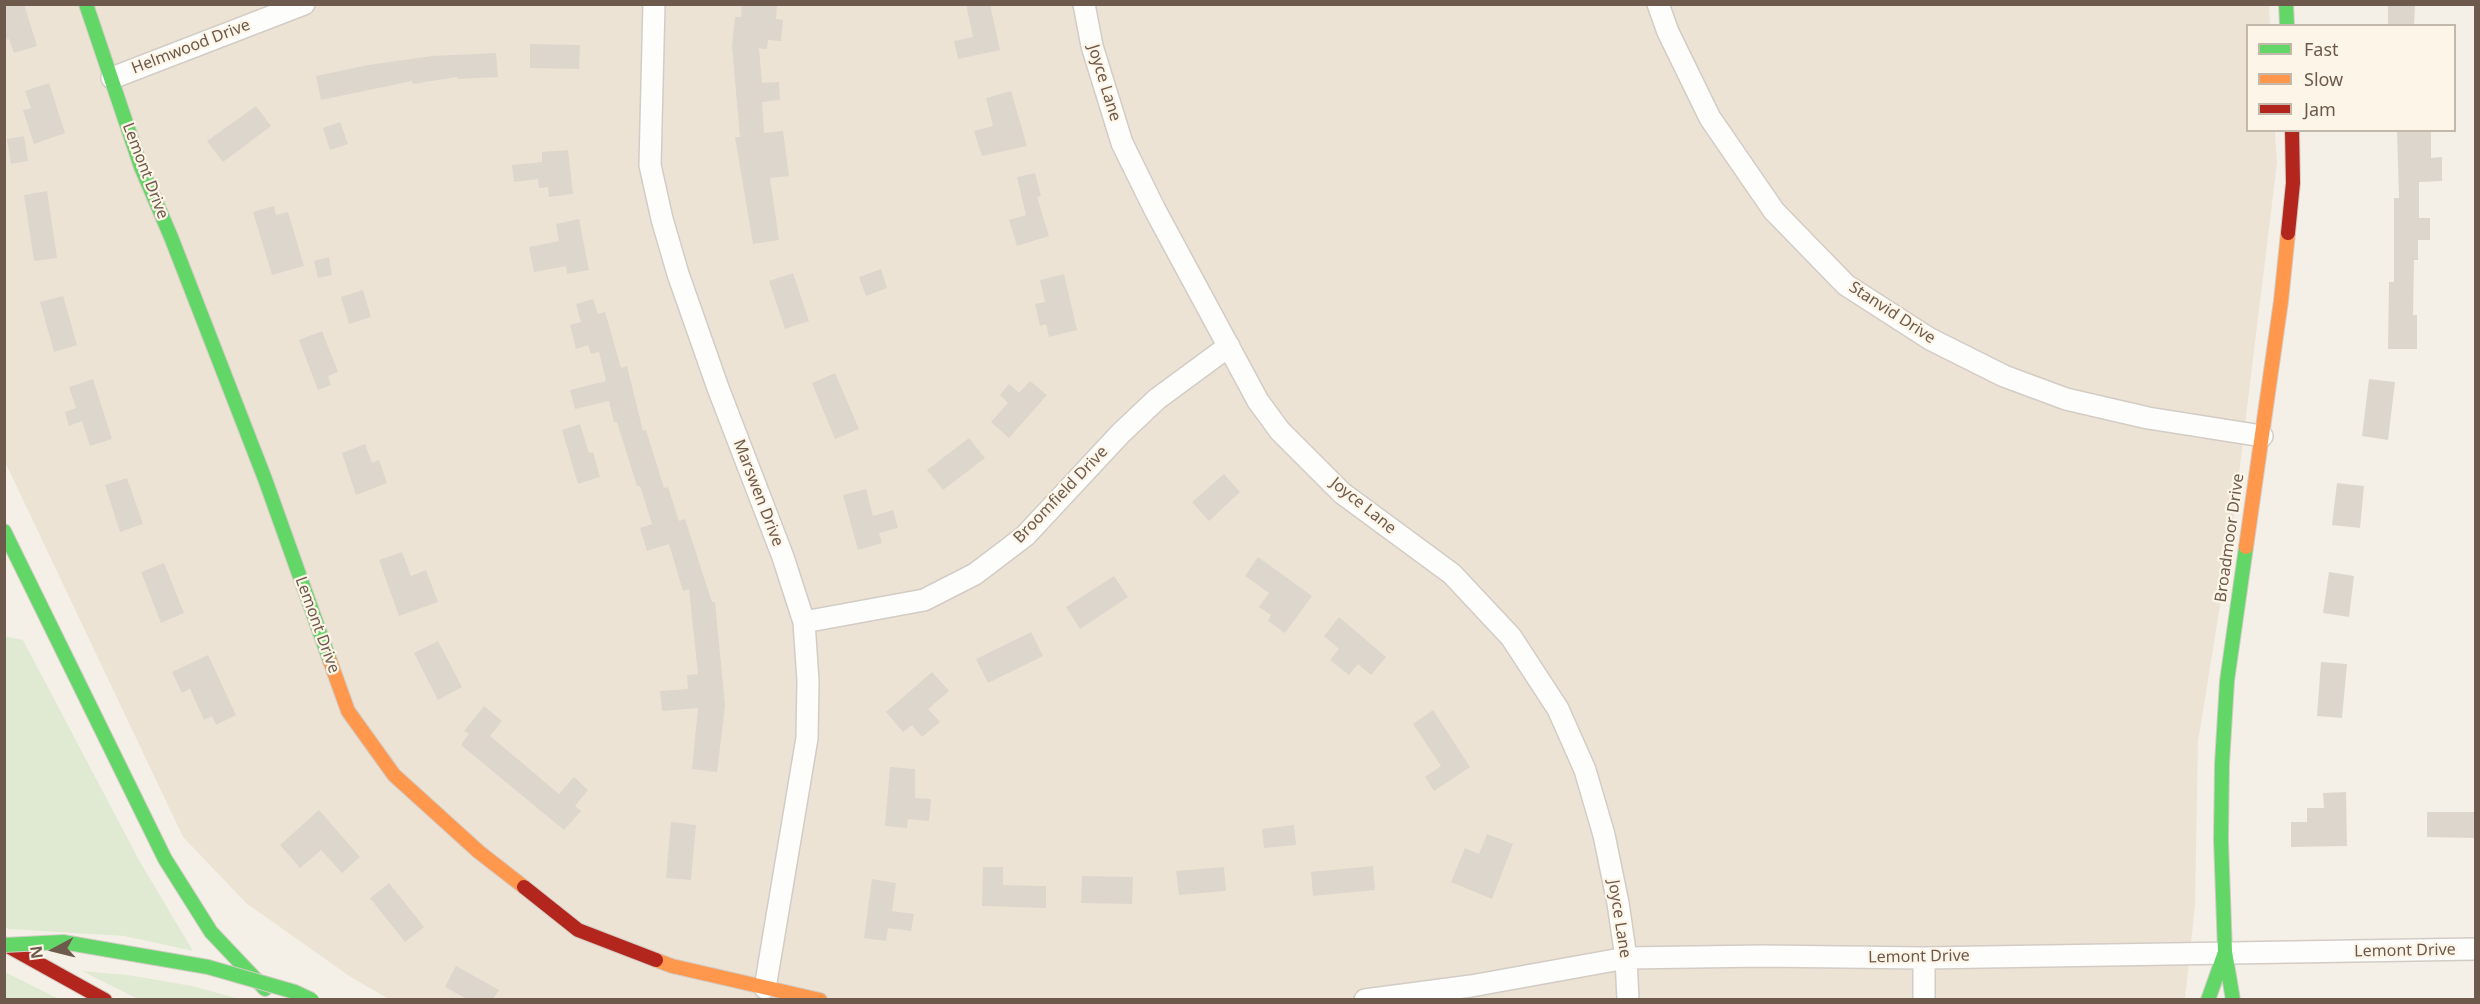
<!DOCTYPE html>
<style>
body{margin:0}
#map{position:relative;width:2480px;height:1004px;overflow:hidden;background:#f4f0e7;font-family:"Noto Sans",sans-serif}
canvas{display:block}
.frame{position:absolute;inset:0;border:6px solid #6e5a4c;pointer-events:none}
.legend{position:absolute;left:2246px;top:24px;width:210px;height:108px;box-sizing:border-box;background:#fdf6e8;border:2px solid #c4b8aa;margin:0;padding:8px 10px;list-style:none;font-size:18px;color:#6e5a4c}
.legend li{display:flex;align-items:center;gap:12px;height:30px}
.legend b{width:30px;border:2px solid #c4b8aa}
.north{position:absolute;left:24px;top:920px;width:60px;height:60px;-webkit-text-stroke:4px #fdf6e8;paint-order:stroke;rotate:263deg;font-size:16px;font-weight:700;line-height:24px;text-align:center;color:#6e5a4c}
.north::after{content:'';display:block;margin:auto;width:21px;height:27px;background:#6e5a4c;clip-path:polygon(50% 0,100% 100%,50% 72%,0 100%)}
</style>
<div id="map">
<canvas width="2480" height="1004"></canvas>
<div class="frame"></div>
<ul class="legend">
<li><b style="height:8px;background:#63d668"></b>Fast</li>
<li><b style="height:8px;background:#ff974d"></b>Slow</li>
<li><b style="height:8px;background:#b3261e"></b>Jam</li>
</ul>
<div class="north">N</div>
</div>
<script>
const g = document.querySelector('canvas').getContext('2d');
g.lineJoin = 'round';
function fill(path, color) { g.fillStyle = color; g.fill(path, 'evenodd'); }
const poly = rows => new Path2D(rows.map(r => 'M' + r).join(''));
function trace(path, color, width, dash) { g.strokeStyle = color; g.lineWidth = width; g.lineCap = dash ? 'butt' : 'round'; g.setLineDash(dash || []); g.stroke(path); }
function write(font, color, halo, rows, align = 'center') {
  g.font = font + ' "Noto Sans",sans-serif'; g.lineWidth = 4.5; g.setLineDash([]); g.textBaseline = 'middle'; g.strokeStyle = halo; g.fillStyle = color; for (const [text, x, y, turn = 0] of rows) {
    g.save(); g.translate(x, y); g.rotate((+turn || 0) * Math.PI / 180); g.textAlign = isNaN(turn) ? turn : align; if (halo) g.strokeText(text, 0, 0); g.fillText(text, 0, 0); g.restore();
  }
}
const residential = poly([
 [5,5,2269,5,2270,25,2248,26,2248,130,2275,131,2277,163,2232,531,2198,742,2195,906,2185,999,389,999,352,978,246,903,183,837,5,462]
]);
const green = poly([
 [4,636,23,640,140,862,193,951,124,936,8,929,5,926],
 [82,971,128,975,192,986,240,999,138,999],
 [4,972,5,972,59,999,5,999]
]);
const building = poly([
 [4,4,24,4,37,46,14,53,9,39,4,40],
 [742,4,777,4,776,19,783,20,781,41,768,40,767,49,759,48,762,83,779,82,780,100,762,102,764,133,783,131,789,176,770,178,779,240,753,244,735,137,740,137,732,46,735,17,741,17],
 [966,4,990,4,1000,50,958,59,954,41,973,37],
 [2388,4,2415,4,2414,26,2388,26],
 [530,44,580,45,579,69,530,68],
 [496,53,498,77,458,79,457,77,413,84,412,81,321,100,316,76,368,65,432,56],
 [49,83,65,133,34,144,23,110,31,108,25,91],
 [1011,91,1027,146,982,156,974,131,993,126,986,98],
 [256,106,271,126,223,162,207,141],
 [340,122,348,144,330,150,323,128],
 [2397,130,2431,130,2431,158,2442,157,2442,181,2419,182,2419,218,2430,218,2430,240,2418,240,2418,260,2414,260,2413,315,2417,315,2417,349,2388,349,2389,282,2394,282,2394,198,2399,198],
 [24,136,28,161,11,164,7,139],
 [568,150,573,194,549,197,548,187,539,188,538,179,514,182,512,165,542,162,542,152],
 [1035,173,1041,196,1037,197,1049,236,1017,246,1009,220,1026,215,1017,177],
 [47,191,57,258,34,261,24,195],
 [274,206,276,215,288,212,304,266,272,275,253,212],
 [579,219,589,270,567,274,566,266,534,272,529,247,559,241,556,224],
 [329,257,332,275,318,278,314,261],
 [881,269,887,288,866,296,859,277],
 [793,273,809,321,785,329,769,281],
 [1064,274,1077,330,1049,337,1046,324,1040,326,1035,304,1045,302,1040,280],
 [363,290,371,317,349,324,341,297],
 [63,296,77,345,54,352,40,302],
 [593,299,598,314,605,312,621,368,627,366,643,431,646,430,664,488,668,487,679,521,685,519,712,602,715,602,725,706,717,772,692,769,698,708,662,711,660,691,688,689,687,675,698,674,689,589,683,591,669,544,647,551,640,528,652,524,640,486,637,486,617,422,614,422,609,401,575,409,570,390,606,381,599,352,591,354,588,345,576,349,570,325,581,322,576,304],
 [322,331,338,372,328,376,331,385,318,390,299,340],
 [835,373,859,429,835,439,812,383],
 [93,379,112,439,90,446,82,421,69,426,65,412,76,408,69,387],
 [2369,379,2395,382,2388,440,2362,436],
 [1030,381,1047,395,1009,438,991,422,1008,403,1000,395,1009,384,1019,393],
 [580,424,589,453,593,452,600,477,578,484,562,430],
 [969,438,985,458,943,490,927,470],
 [365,444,372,463,379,460,387,483,356,495,342,453],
 [1224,474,1240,492,1209,521,1192,502],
 [127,478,143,524,120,532,105,485],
 [2337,483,2364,486,2360,528,2332,525],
 [866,489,873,516,893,510,898,528,879,533,882,543,858,550,843,495],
 [402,552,411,576,426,570,438,602,399,616,379,560],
 [1258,557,1312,596,1285,633,1268,621,1271,615,1259,607,1269,593,1245,576],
 [164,563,184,613,161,623,141,572],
 [2329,572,2354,576,2349,617,2323,613],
 [1114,576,1128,597,1080,629,1066,607],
 [1339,617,1386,657,1371,675,1358,664,1349,675,1330,660,1339,649,1324,636],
 [1031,632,1043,656,988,683,976,659],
 [438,641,462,687,438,700,414,653],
 [208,655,236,715,216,725,212,716,204,720,190,689,182,693,172,672],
 [2321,662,2347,664,2342,718,2317,716],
 [932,672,949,691,928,709,940,722,922,737,912,725,903,732,886,712],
 [484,706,502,721,490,736,559,794,574,777,588,790,575,806,581,811,564,830,461,745,469,734,464,731],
 [1433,710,1470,767,1434,791,1425,777,1441,766,1413,724],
 [890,767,915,769,915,798,931,799,929,821,908,819,907,828,885,826],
 [2346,792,2347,846,2291,847,2291,822,2307,822,2307,808,2324,808,2323,793],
 [319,810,360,857,342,873,321,850,300,868,280,845],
 [2427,812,2475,812,2475,838,2427,837],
 [671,822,696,825,691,880,666,878],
 [1294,825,1296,845,1264,848,1262,829],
 [1487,834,1513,844,1492,899,1451,882,1465,848,1479,854],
 [1373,866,1375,890,1313,896,1311,872],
 [983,867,1003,867,1003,885,1046,886,1046,908,982,906],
 [1224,867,1226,891,1179,895,1176,871],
 [1082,876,1133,877,1132,904,1081,903],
 [872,879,896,883,892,911,914,914,911,931,888,928,886,941,864,938],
 [389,883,424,927,405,942,370,898],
 [456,966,499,990,493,999,467,999,445,987]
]);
const street = poly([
 [654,4,650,165,662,219,678,274,718,388,783,557,804,622,808,681,807,738,765,988],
 [1084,4,1092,46,1122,143,1155,210,1258,401,1280,431,1342,493,1452,574,1511,637,1558,709,1585,770,1604,835,1618,903,1626,958,1628,1000],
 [1658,4,1668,32,1710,118,1774,211,1846,285,1930,339,2004,376,2066,399,2148,418,2262,436],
 [112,78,304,4],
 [804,622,924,600,975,574,1025,536,1121,433,1157,399,1229,346],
 [1924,958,1924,1000],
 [1365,1000,1471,986,1626,958,1763,956,1924,958,2476,949]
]);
const fast = poly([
 [86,4,141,167,171,237,265,479,330,661],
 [2286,4,2287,26],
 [4,531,165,859,211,932,265,989],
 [2208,1000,2224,955],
 [2233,1000,2225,952,2221,840,2222,764,2227,681,2246,547]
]);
const slow = poly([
 [2246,547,2281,301,2288,233],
 [330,661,348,711,394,775,479,852,524,887],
 [656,960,672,966,820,1000]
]);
const jam = poly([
 [2288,233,2293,183,2292,130],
 [524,887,578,930,656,960],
 [4,944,105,1000]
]);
const fastBridge = poly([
 [4,945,63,942,208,967,295,992,312,1000]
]);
const streetNames = [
 ["Helmwood Drive",191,47,-21],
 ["Joyce Lane",1104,83,73],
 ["Lemont Drive",145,171,69],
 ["Stanvid Drive",1892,313,33],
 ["Marswen Drive",758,493,69],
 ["Broomfield Drive",1061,495,-46],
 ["Joyce Lane",1363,506,39],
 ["Broadmoor Drive",2230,538,-82],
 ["Lemont Drive",317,625,70],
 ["Joyce Lane",1619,919,81],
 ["Lemont Drive",2405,951,-1],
 ["Lemont Drive",1919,957,-1]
];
fill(residential, '#ede3d5');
fill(green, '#e0ead3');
fill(building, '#ddd6cd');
trace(street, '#d2ccc5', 24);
trace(fast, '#d3ccc4', 16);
trace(slow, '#d3ccc4', 16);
trace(jam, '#d3ccc4', 16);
trace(street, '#fdfdfb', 21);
trace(fast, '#63d668', 14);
trace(slow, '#ff974d', 14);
trace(jam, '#b3261e', 14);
trace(fastBridge, '#d3ccc5', 16, []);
trace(fastBridge, '#63d668', 14);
write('16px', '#6e5a4c', '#fdf6e8', streetNames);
</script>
